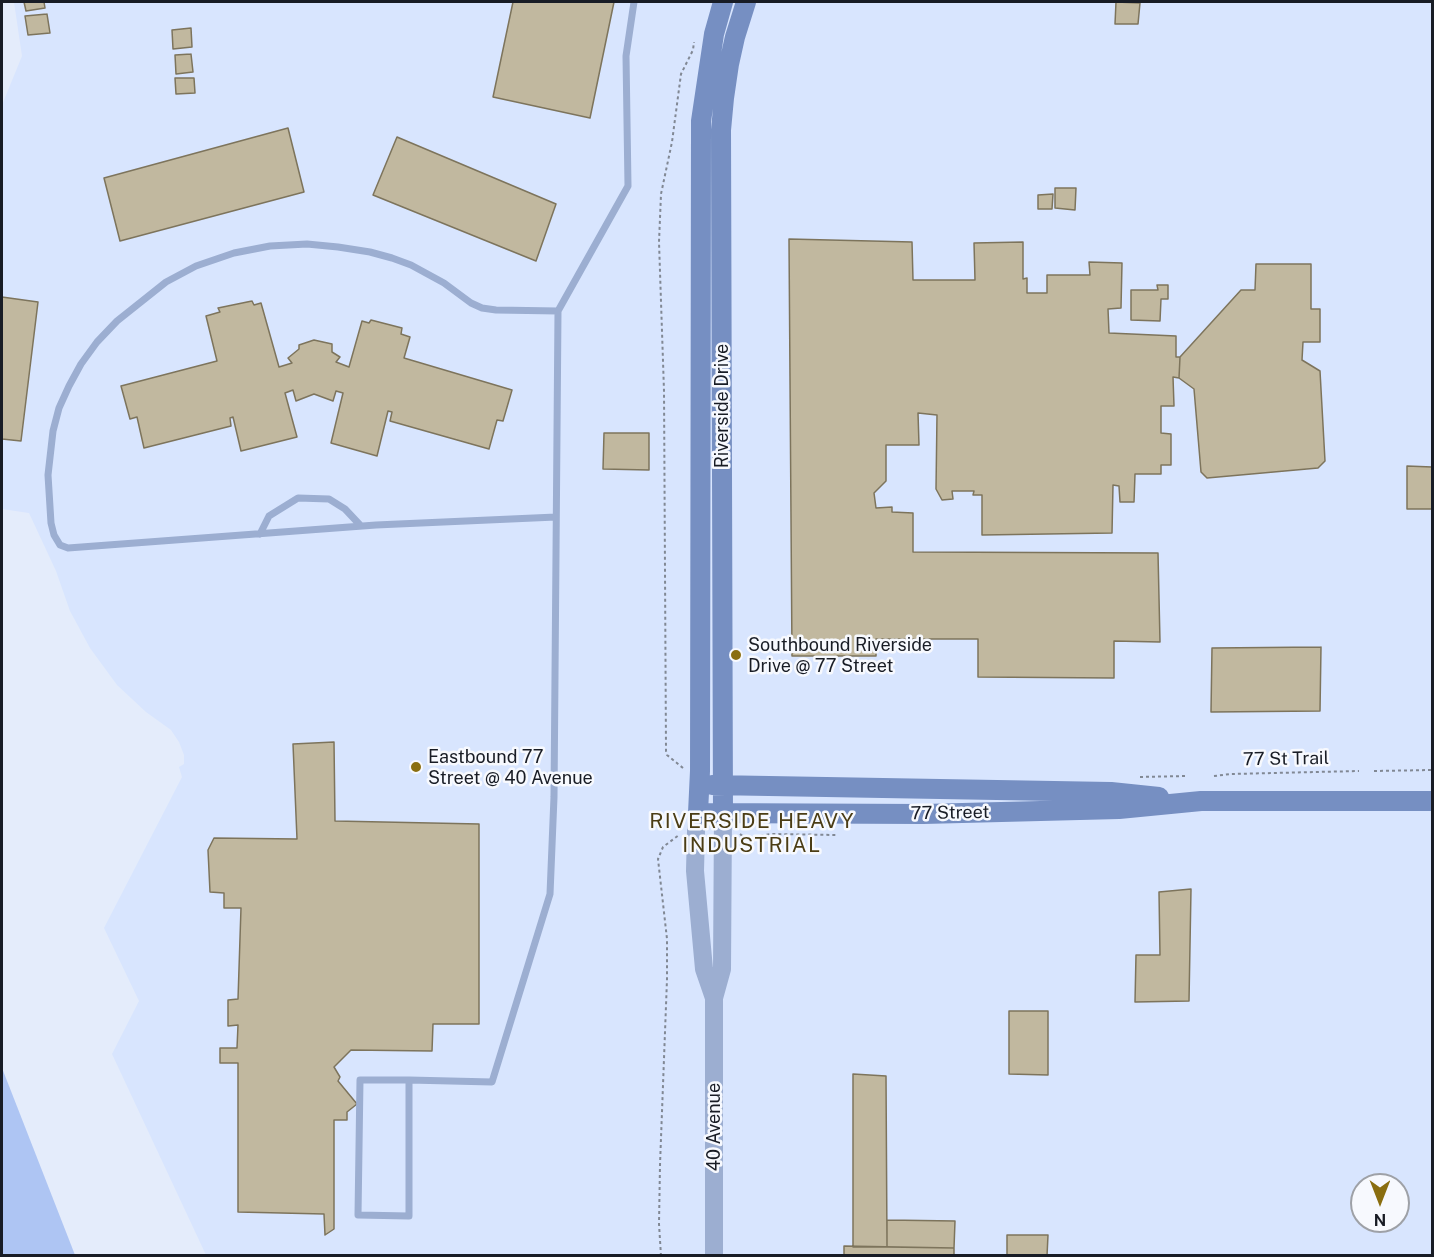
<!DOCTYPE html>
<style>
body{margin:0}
#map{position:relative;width:1434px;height:1257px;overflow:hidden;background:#e4ecfb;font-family:"Public Sans",sans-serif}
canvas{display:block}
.frame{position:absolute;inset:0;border:3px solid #181c25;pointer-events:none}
.north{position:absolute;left:1350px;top:1173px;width:60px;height:60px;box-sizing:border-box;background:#f7f9fe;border:2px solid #9ea1a7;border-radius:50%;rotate:180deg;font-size:16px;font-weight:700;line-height:24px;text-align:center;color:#181c25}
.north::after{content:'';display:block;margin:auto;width:21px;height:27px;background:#8a6e10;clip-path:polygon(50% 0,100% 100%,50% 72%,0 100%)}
</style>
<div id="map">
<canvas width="1434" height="1257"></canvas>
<div class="frame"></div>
<div class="north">N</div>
</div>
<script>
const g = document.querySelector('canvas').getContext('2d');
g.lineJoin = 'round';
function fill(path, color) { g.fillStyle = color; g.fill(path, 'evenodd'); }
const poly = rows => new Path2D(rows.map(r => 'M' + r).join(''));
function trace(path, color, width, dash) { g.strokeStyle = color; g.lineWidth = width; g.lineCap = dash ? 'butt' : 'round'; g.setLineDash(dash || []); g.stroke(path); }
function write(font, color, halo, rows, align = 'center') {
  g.font = font + ' "Public Sans",sans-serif'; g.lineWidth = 5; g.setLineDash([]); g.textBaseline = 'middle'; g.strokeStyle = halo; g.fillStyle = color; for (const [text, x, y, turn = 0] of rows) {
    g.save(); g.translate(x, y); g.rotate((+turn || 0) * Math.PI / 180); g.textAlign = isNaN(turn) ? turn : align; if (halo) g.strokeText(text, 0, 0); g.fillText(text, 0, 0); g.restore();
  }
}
const built = poly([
 [14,2,1432,2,1432,1255,206,1255,112,1054,139,1001,104,928,182,777,179,767,184,764,184,755,179,742,171,730,146,712,117,685,90,648,70,611,56,571,29,513,2,509,2,105,22,56],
 [1362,1185,1398,1185,1398,1221,1362,1221]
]);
const green = poly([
 [2,1068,75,1255,2,1255]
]);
const building = poly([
 [24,2,44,2,45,8,26,11,24,2],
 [513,2,614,2,590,118,493,97,513,2],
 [1116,2,1140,3,1138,24,1115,24,1116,2],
 [47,14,50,33,28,35,25,16,47,14],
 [191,28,192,47,173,49,172,30,191,28],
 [191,54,193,72,176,74,175,55,191,54],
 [175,78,194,78,195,93,176,94,175,78],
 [288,128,304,192,120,241,104,178,288,128],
 [397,137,556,204,536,261,373,195,397,137],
 [1055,188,1076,188,1075,210,1055,208,1055,188],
 [1053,194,1052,209,1038,209,1038,195,1053,194],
 [789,239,912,242,913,280,975,280,974,243,1023,242,1023,279,1027,278,1027,293,1047,293,1047,275,1090,275,1089,262,1122,263,1121,308,1108,309,1109,333,1176,336,1176,357,1180,357,1179,378,1173,377,1174,406,1161,406,1161,433,1171,434,1171,465,1161,465,1161,474,1135,474,1134,502,1120,502,1119,486,1113,485,1112,533,982,535,982,495,973,495,974,491,952,491,953,499,942,500,936,489,937,415,918,413,919,445,886,445,886,481,874,493,876,508,892,507,892,512,913,513,913,552,1158,553,1160,642,1114,641,1114,678,978,677,978,639,876,639,876,656,792,656,789,239],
 [1256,264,1311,264,1311,309,1320,309,1320,342,1303,342,1302,360,1320,371,1325,461,1318,468,1207,478,1201,472,1194,389,1179,378,1180,357,1241,290,1255,290,1256,264],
 [1157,285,1168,285,1168,299,1161,299,1160,321,1131,320,1131,290,1158,290,1157,285],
 [2,297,38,302,21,441,2,439,2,297],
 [252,301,254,305,261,303,279,367,292,363,288,358,299,349,299,345,314,340,332,344,332,352,340,357,336,362,349,367,362,321,369,323,371,320,402,328,401,334,410,337,404,358,512,390,503,421,497,420,489,449,390,421,392,412,388,411,377,456,331,443,343,393,336,391,333,401,314,394,296,401,293,390,285,393,297,437,241,451,233,417,230,418,231,426,144,448,137,417,130,419,121,386,217,361,206,316,220,312,218,308,252,301],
 [604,433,649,433,649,470,603,469,604,433],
 [1407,466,1432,467,1432,509,1407,509,1407,466],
 [1321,647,1320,711,1211,712,1212,648,1321,647],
 [334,742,335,821,479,824,479,1024,433,1024,432,1051,351,1050,334,1067,340,1077,338,1081,357,1104,347,1112,347,1120,334,1120,334,1229,325,1235,324,1214,238,1212,238,1063,220,1063,220,1048,237,1048,238,1025,228,1026,228,1000,238,999,241,908,224,908,224,893,210,892,208,850,214,838,297,839,293,744,334,742],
 [1191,889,1189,1001,1135,1002,1136,955,1160,955,1159,892,1191,889],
 [1009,1011,1048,1011,1048,1075,1009,1074,1009,1011],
 [853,1074,886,1076,887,1247,853,1247,853,1074],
 [887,1220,955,1221,954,1248,887,1247,887,1220],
 [1007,1235,1048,1235,1047,1256,1007,1256,1007,1235],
 [844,1246,954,1248,954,1256,844,1256,844,1246]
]);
const path = poly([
 [683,768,667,755,666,751,664,391,659,242,661,194,672,142,681,74,693,50,694,42],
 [1374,771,1432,770],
 [1214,776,1231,774,1359,771],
 [1140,777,1185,776],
 [740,834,749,841,760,836,771,834,836,835],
 [661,1256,659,1224,660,1165,667,979,667,939,658,859,663,847,679,835]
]);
const service = poly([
 [556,517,376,525,68,548,60,545,54,535,51,523,48,475,53,431,59,408,69,386,81,364,97,342,117,321,166,282,196,266,234,253,270,246,307,244,338,247,370,252,392,258,411,265,444,283,471,303,482,308,496,310,558,311],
 [260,534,269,516,298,498,329,499,345,509,361,526],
 [409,1080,409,1216,358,1215,360,1080,409,1080,492,1082,550,894,554,797,558,311,628,186,626,56,634,2]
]);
const tertiary = poly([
 [698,813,696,831,695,871,704,969,714,998],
 [714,1256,714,998,722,969,723,814]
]);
const secondary = poly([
 [723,2,714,34,701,121,700,771,698,813,923,814,1119,809,1201,801,1432,801],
 [712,785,1111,792,1159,797],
 [723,814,721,130,724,98,729,64,735,37,746,2]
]);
const markers = [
 [736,655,6,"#8a6e10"],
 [416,767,6,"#8a6e10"]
];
const streetNames = [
 ["Riverside Drive",722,406,-90],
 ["77 St Trail",1286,759,-1],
 ["77 Street",950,813,-1],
 ["40 Avenue",714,1127,-90]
];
const poiNames = [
 ["Southbound Riverside",748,645],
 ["Drive @ 77 Street",748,666],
 ["Eastbound 77",428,757],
 ["Street @ 40 Avenue",428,778]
];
const quarterNames = [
 ["RIVERSIDE HEAVY",752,822],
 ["INDUSTRIAL",752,846]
];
fill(built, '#d8e5fe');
fill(green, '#aec5f3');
fill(building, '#c1b89f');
trace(building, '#7d745c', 1.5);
trace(path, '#818894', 2, [3, 3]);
trace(service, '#9caed1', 7);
trace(tertiary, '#9caed1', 18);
trace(secondary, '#768fc2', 20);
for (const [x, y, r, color] of markers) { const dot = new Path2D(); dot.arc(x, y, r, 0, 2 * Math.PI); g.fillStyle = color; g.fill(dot); trace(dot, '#f7f9fe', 2); }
write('18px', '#181c25', '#f7f9fe', streetNames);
write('18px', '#181c25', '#f7f9fe', poiNames, 'left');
g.letterSpacing = '1.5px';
write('21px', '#4b3d15', '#f7f9fe', quarterNames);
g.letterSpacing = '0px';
</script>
